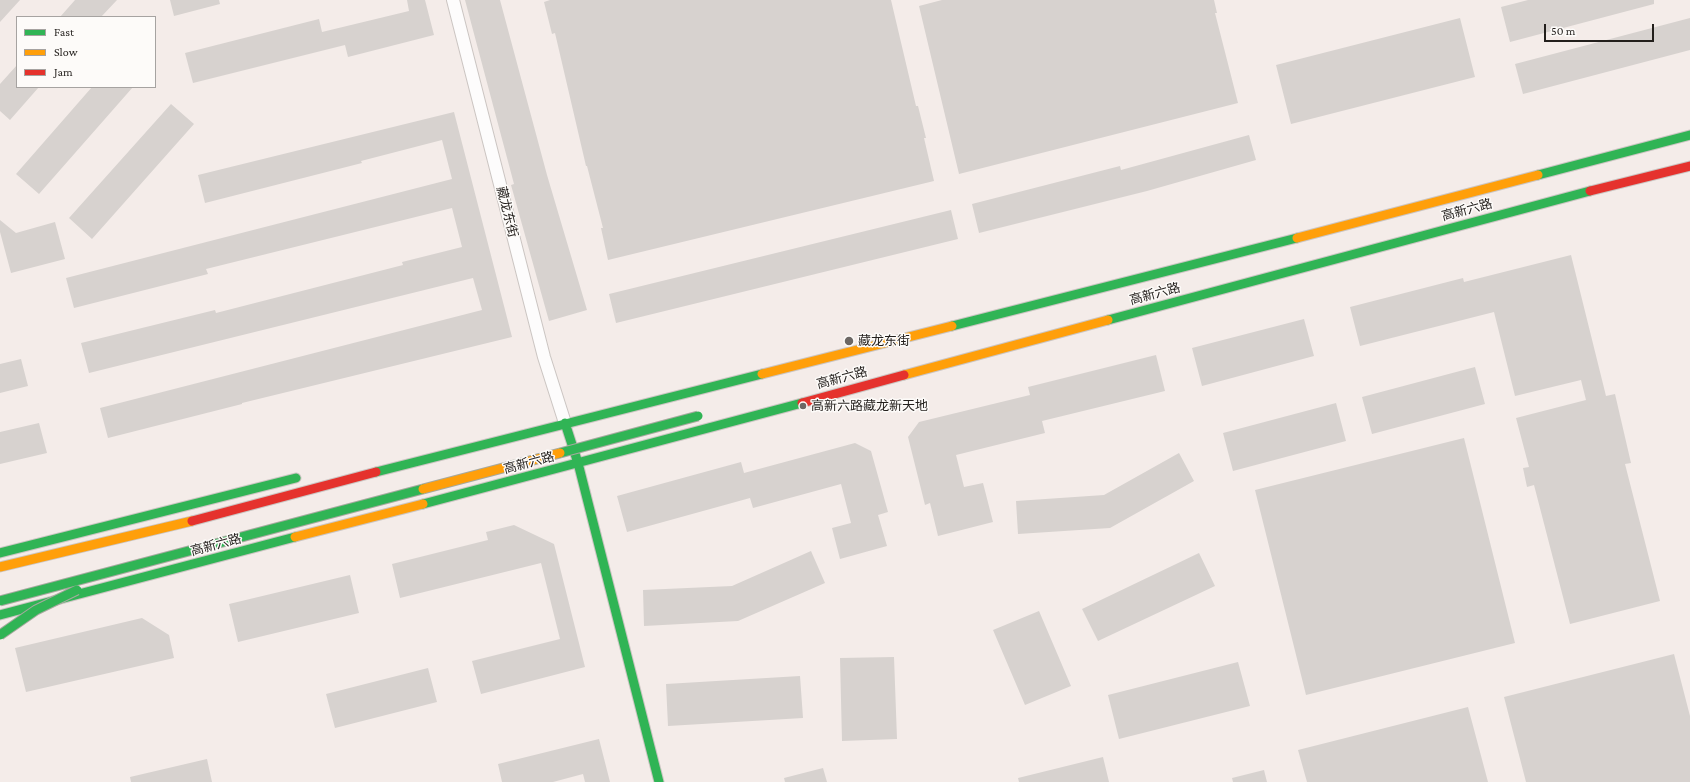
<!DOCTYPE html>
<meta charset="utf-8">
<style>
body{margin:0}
#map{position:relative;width:1690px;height:782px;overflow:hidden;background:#f4ece9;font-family:"Crimson Pro",serif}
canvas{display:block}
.legend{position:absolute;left:16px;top:16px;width:140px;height:72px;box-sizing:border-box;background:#fdfbf9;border:1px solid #a6a3a1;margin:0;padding:5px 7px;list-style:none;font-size:12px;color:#231f1c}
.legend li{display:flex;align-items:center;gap:8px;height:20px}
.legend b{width:20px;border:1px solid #a6a3a1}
.scale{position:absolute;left:1544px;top:24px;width:110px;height:18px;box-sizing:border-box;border:2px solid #231f1c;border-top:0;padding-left:5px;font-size:12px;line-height:14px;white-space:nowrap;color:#231f1c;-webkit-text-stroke:3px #fdfbf9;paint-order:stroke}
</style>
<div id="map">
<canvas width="1690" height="782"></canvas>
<ul class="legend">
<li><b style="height:5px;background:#30b455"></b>Fast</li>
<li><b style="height:5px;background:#ff9f0a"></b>Slow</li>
<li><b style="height:5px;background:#e5322d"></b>Jam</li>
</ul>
<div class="scale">50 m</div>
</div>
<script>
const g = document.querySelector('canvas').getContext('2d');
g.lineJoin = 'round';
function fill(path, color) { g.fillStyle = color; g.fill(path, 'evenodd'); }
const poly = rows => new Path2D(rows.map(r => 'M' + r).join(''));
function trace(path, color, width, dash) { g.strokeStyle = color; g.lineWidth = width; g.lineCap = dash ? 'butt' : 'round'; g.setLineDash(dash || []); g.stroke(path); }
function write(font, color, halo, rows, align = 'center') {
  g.font = font + ' "Crimson Pro","Noto Sans SC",serif'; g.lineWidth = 3; g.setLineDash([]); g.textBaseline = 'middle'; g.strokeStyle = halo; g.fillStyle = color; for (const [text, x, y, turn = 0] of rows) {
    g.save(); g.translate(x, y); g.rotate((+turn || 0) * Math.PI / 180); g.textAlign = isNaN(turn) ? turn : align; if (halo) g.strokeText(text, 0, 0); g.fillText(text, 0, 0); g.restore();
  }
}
const building = poly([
 [0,0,20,0,0,22],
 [75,0,117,0,101,17,60,17],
 [170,0,219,0,220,4,174,16],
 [407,0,425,0,434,35,348,57,345,45,193,83,185,53,319,19,322,32,409,11],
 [465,0,500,0,547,175,587,310,549,321,511,185,514,184],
 [550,0,891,0,916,106,918,106,926,138,924,138,934,181,608,260,601,228,603,228,587,166,586,166,555,33,552,34,544,2],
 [942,0,1214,0,1217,13,1215,13,1238,103,959,174,919,6],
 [1528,0,1654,0,1654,4,1510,42,1501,7],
 [1460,18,1475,77,1291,124,1276,65],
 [1690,18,1690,50,1523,94,1515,64],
 [17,65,17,87,39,87,10,120,0,111,0,84],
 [92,87,133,87,39,194,16,174],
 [171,104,194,124,92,239,69,218],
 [454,112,512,337,242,403,242,404,108,438,100,408,482,310,473,278,89,373,81,343,215,310,216,313,403,265,402,262,462,247,452,208,206,269,208,274,74,308,66,278,452,179,442,140,361,161,362,163,205,203,198,175],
 [1249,135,1256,160,1147,191,979,233,972,204,1120,166,1121,170],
 [951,210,958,239,616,323,609,294],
 [0,220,16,233,55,222,65,259,11,273,0,232],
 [1571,255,1606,396,1615,394,1631,463,1625,464,1660,601,1570,624,1534,485,1527,487,1523,468,1529,467,1516,418,1586,400,1581,380,1515,396,1494,312,1360,346,1350,307,1463,278,1464,282],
 [1304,319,1314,356,1202,386,1192,348],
 [1156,355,1165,391,1042,421,1045,433,956,455,964,487,983,483,993,522,938,536,930,503,925,505,908,437,919,422,1030,395,1028,387],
 [21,359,28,386,0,393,0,364],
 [1475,367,1485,404,1372,434,1362,397],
 [1336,403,1346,441,1233,471,1223,433],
 [39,423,47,453,0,464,0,432],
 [1464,438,1515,643,1306,695,1255,490],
 [855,443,871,451,888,512,878,515,887,546,840,559,832,528,851,523,841,484,753,508,750,498,627,532,617,496,741,462,744,473],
 [1179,453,1194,481,1110,528,1018,534,1016,501,1104,495],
 [514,525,554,544,585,667,481,694,472,661,560,639,541,563,400,598,392,564,488,540,486,532],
 [811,551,825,583,738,621,644,626,643,590,732,586],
 [1199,553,1215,586,1098,641,1082,609],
 [350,575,359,613,238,642,229,604],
 [1039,611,1071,686,1025,705,993,630],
 [142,618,169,635,174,658,26,692,15,648],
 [1674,654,1690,716,1690,782,1526,782,1504,697],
 [894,657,897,739,842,741,840,658],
 [1238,662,1250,706,1119,739,1108,695],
 [428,668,437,702,335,728,326,694],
 [800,676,803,718,668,726,666,684],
 [1468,707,1488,782,1307,782,1298,750],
 [599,739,610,782,585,782,583,774,553,782,502,782,498,764],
 [1103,757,1109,782,1019,782,1018,778],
 [207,759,212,782,131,782,130,777],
 [823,768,827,782,785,782,784,778],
 [1264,770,1267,782,1233,782,1232,778]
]);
const street = poly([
 [453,0,544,357,565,423]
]);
const fast = poly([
 [1538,175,1690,135],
 [1108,320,1590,191],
 [952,326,1297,238],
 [565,423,578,463,659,782],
 [376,472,762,374],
 [423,504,802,403],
 [0,553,296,478],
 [0,615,295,537]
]);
const slow = poly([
 [1297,238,1538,175],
 [762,374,952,326],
 [904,375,1108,320],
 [295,537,423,504],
 [0,567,192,521]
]);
const jam = poly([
 [1590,191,1690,166],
 [802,403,904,375],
 [192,521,376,472]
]);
const fastBridge = poly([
 [560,453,698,416],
 [0,601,423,489],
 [0,635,36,610,77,590]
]);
const slowBridge = poly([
 [423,489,560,453]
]);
const markers = [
 [849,341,5,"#6c6764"],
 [803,406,4,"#6c6764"]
];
const streetNames = [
 ["高新六路",1467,210,-15],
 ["藏龙东街",507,212,76],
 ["高新六路",1155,294,-15],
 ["高新六路",842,378,-15],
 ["高新六路",529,463,-15],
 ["高新六路",216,545,-15]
];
const poiNames = [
 ["藏龙东街",858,341],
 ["高新六路藏龙新天地",811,406]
];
fill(building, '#d7d2cf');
trace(street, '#cbc5c2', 14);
trace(fast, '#cbc5c2', 11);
trace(slow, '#cbc5c2', 11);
trace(jam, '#cbc5c2', 11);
trace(street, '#fdfcfc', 12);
trace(fast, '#30b455', 9);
trace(slow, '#ff9f0a', 9);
trace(jam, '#e5322d', 9);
trace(fastBridge, '#a7a99f', 11, []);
trace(slowBridge, '#a7a99f', 11, []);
trace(fastBridge, '#30b455', 9);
trace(slowBridge, '#ff9f0a', 9);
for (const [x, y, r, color] of markers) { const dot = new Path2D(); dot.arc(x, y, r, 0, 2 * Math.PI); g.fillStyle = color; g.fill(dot); trace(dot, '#fdfbf9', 1.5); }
write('13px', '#231f1c', '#fdfbf9', streetNames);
write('13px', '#231f1c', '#fdfbf9', poiNames, 'left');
</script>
